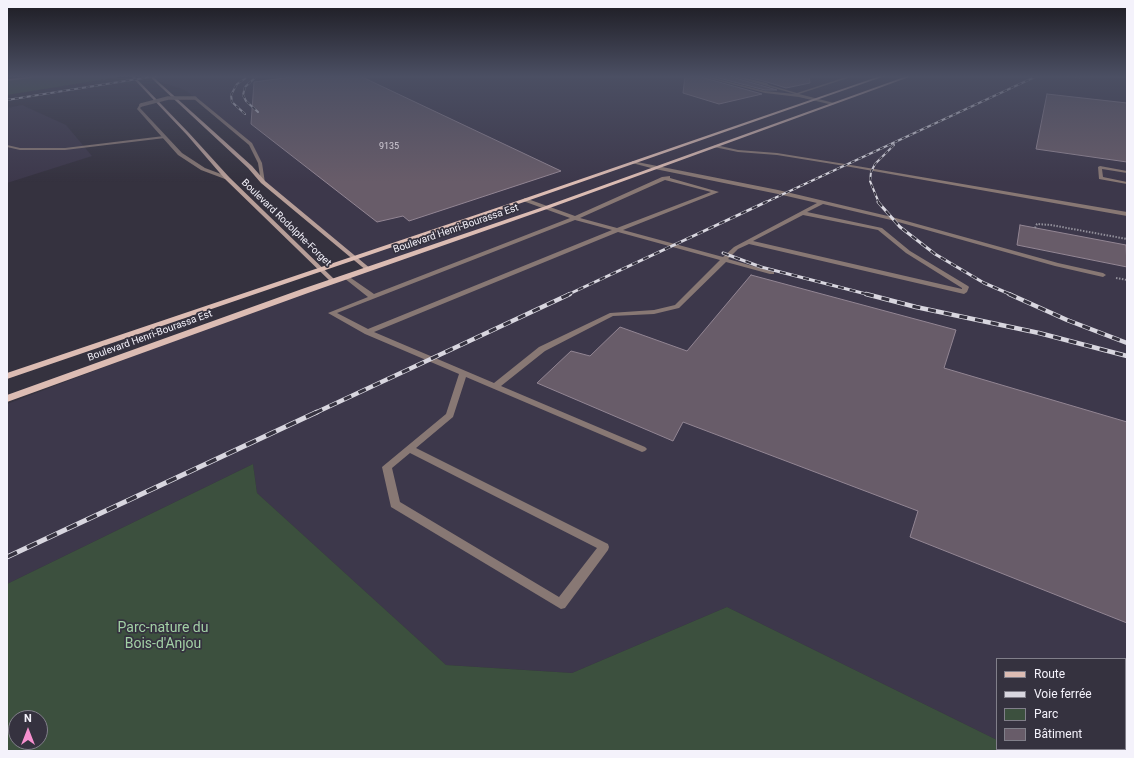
<!DOCTYPE html>
<meta charset="utf-8">
<style>
body{margin:0}
#map{position:relative;width:1134px;height:758px;overflow:hidden;background:#35323f;font-family:Roboto,sans-serif}
canvas{display:block}
.frame{position:absolute;inset:0;border:8px solid #f4f2fb;pointer-events:none}
.legend{position:absolute;left:996px;top:658px;width:130px;height:92px;box-sizing:border-box;background:#35323f;border:1px solid #817f8a;margin:0;padding:5px 7px;list-style:none;font-size:12px;color:#f4f2fb}
.legend li{display:flex;align-items:center;gap:8px;height:20px}
.legend b{width:20px;border:1px solid #817f8a}
.north{position:absolute;left:8px;top:710px;width:40px;height:40px;box-sizing:border-box;background:#35323f;border:1px solid #817f8a;border-radius:50%;rotate:0deg;font-size:11px;font-weight:700;line-height:16px;text-align:center;color:#f4f2fb}
.north::after{content:'';display:block;margin:auto;width:14px;height:18px;background:#f690cf;clip-path:polygon(50% 0,100% 100%,50% 72%,0 100%)}
</style>
<div id="map">
<canvas width="1134" height="758"></canvas>
<div class="frame"></div>
<ul class="legend">
<li><b style="height:5px;background:#dcbcb3"></b>Route</li>
<li><b style="height:5px;background:#d8d6df"></b>Voie ferrée</li>
<li><b style="height:11px;background:#3c503e"></b>Parc</li>
<li><b style="height:11px;background:#685c69"></b>Bâtiment</li>
</ul>
<div class="north">N</div>
</div>
<script>
const g = document.querySelector('canvas').getContext('2d');
g.lineJoin = 'round';
function fill(path, color) { g.fillStyle = color; g.fill(path, 'evenodd'); }
const poly = rows => new Path2D(rows.map(r => 'M' + r).join(''));
function trace(path, color, width, dash) { g.strokeStyle = color; g.lineWidth = width; g.lineCap = dash ? 'butt' : 'round'; g.setLineDash(dash || []); g.stroke(path); }
function write(font, color, halo, rows, align = 'center') {
  g.font = font + ' Roboto,sans-serif'; g.lineWidth = 3.5; g.setLineDash([]); g.textBaseline = 'middle'; g.strokeStyle = halo; g.fillStyle = color; for (const [text, x, y, turn = 0] of rows) {
    g.save(); g.translate(x, y); g.rotate((+turn || 0) * Math.PI / 180); g.textAlign = isNaN(turn) ? turn : align; if (halo) g.strokeText(text, 0, 0); g.fillText(text, 0, 0); g.restore();
  }
}
const built = poly([
 [150,76,1127,76,1127,751,1020,751,1016,749,1125,749,1125,659,997,659,997,740,727,607,572,673,446,665,257,493,253,464,7,584,7,404,305,291,368,270,263,182,254,149,246,140,185,90,157,81],
 [22,105,66,125,92,156,7,183,7,108]
]);
const green = poly([
 [44,76,118,76,119,77,7,95,7,80],
 [253,464,257,493,446,665,572,673,727,607,997,740,997,749,1016,749,1020,751,7,751,7,584],
 [16,718,40,718,40,742,16,742]
]);
const building = poly([
 [299,76,360,76,561,171,409,221,403,216,377,222,251,124,254,82,299,76],
 [685,76,700,76,701,77,762,94,719,104,683,93,685,76],
 [711,76,731,76,732,77,777,90,765,90,711,76],
 [743,76,809,76,810,83,786,88,767,82,743,76],
 [1047,94,1127,103,1127,162,1036,149,1047,94],
 [1020,225,1126,245,1127,267,1017,245,1020,225],
 [751,275,956,330,944,368,1127,422,1127,623,910,537,918,511,683,422,673,441,537,383,571,351,590,356,620,327,687,351,751,275]
]);
const pathFar1 = poly([
 [1061,76,1080,78]
]);
const path = poly([
 [1035,228,1037,224,1051,225,1127,239],
 [1116,278,1127,280]
]);
const lane = poly([
 [701,76,706,76,765,91,795,94,732,76,737,76,767,83,769,85,797,93,849,76,854,76,799,94,834,103,833,105,799,97,765,93,701,76],
 [164,136,165,138,65,150,20,150,7,147,7,145,20,148,65,148,164,136],
 [716,145,738,150,777,153,845,164,1127,212,1127,216,845,166,777,155,738,152,714,147,714,146,716,145],
 [632,161,778,190,892,217,1058,263,1103,273,1106,275,1103,277,1055,266,891,220,823,204,807,212,882,228,910,251,968,286,969,287,967,292,964,294,749,244,738,249,728,259,774,272,774,274,770,274,726,262,679,308,654,314,613,316,545,351,501,386,645,447,647,449,645,451,642,452,466,377,453,417,416,448,608,544,609,547,608,550,565,608,561,609,391,507,382,467,446,414,459,374,365,334,328,313,368,297,344,278,344,276,348,276,374,294,570,218,523,201,522,200,525,198,575,216,662,177,670,176,670,178,719,192,623,230,723,257,734,247,817,203,778,194,655,169,632,163,632,161],
 [665,180,711,192,617,228,580,218,665,180],
 [803,215,878,230,906,253,962,288,962,289,753,241,803,215],
 [575,220,612,230,368,329,337,313,575,220],
 [618,232,720,260,675,305,654,310,610,313,539,347,494,383,374,332,618,232],
 [410,453,597,548,559,597,400,502,392,468,410,453],
 [1100,166,1127,171,1127,173,1102,169,1103,177,1127,182,1127,184,1099,179,1098,167,1100,166]
]);
const street = poly([
 [38,76,47,76,7,81,7,79,38,76],
 [1089,76,1125,77,1127,78,1090,77,1089,76],
 [194,97,196,97,252,143,262,163,265,183,261,182,258,163,249,145,194,99,194,97],
 [140,104,143,105,140,108,182,153,205,168,229,177,229,179,225,179,201,170,178,155,137,109,140,104]
]);
const secondary = poly([
 [131,76,134,76,189,133,229,177,335,280,335,282,331,282,225,179,187,135,131,76],
 [149,76,152,76,252,166,265,181,371,269,371,271,367,271,261,183,248,168,149,76]
]);
const primary = poly([
 [880,76,885,76,527,201,7,379,7,373,523,199,880,76],
 [907,76,912,76,547,209,308,293,7,402,7,395,302,289,543,207,907,76]
]);
const railFar3 = poly([
 [257,76,245,87,243,95,246,101,258,112],
 [7,100,156,76],
 [245,114,232,102,231,95,237,84,249,76],
 [764,203,1037,76],
 [879,203,870,181,871,172,875,164,894,145]
]);
const railFar2 = poly([
 [878,202,900,227,935,254,984,283,1012,295],
 [723,253,761,267,870,295],
 [567,295,766,202]
]);
const railFar1 = poly([
 [866,294,916,307,1039,333,1127,356],
 [1009,294,1067,320,1127,343],
 [315,413,570,294]
]);
const rail = poly([
 [7,557,317,412]
]);
const streetBridge = poly([
 [141,105,168,98,195,98]
]);
const farNumbernames = [
 ["9135",389,147]
];
const farStreetnames = [
 ["Boulevard Rodolphe-Forget",286,223,44],
 ["Boulevard Henri-Bourassa Est",456,229,-19],
 ["Boulevard Henri-Bourassa Est",150,336,-20]
];
const nearParknames = [
 ["Parc-nature du",163,628],
 ["Bois-d'Anjou",163,644]
];
fill(built, '#3d384b');
fill(green, '#3c503e');
fill(building, '#685c69');
trace(building, '#928593', 1);
trace(pathFar1, '#92909b', 1, [1, 1]);
trace(path, '#92909b', 2, [1.5, 1.5]);
fill(lane, '#887874');
fill(street, '#887874');
fill(secondary, '#b79e98');
fill(primary, '#dcbcb3');
trace(railFar3, '#d8d6df', 2);
trace(railFar2, '#d8d6df', 3);
trace(railFar1, '#d8d6df', 4.5);
trace(rail, '#d8d6df', 5);
trace(railFar3, '#35323f', 1.5, [4]);
trace(railFar2, '#35323f', 2, [6]);
trace(railFar1, '#35323f', 3, [8]);
trace(rail, '#35323f', 3.5, [11]);
trace(streetBridge, '#887874', 3.5);
const sky = g.createLinearGradient(0, 0, 0, 182);
sky.addColorStop(0, '#1d1c23');
sky.addColorStop(0.42, '#4b4f63');
sky.addColorStop(1, '#4b4f6300');
g.fillStyle = sky;
g.fillRect(0, 0, 1134, 182);
write('9px', '#d1ccd6', null, farNumbernames);
write('10px', '#f4f2fb', '#35323f', farStreetnames);
write('14px', '#a2d0a5', '#35323f', nearParknames);
</script>
